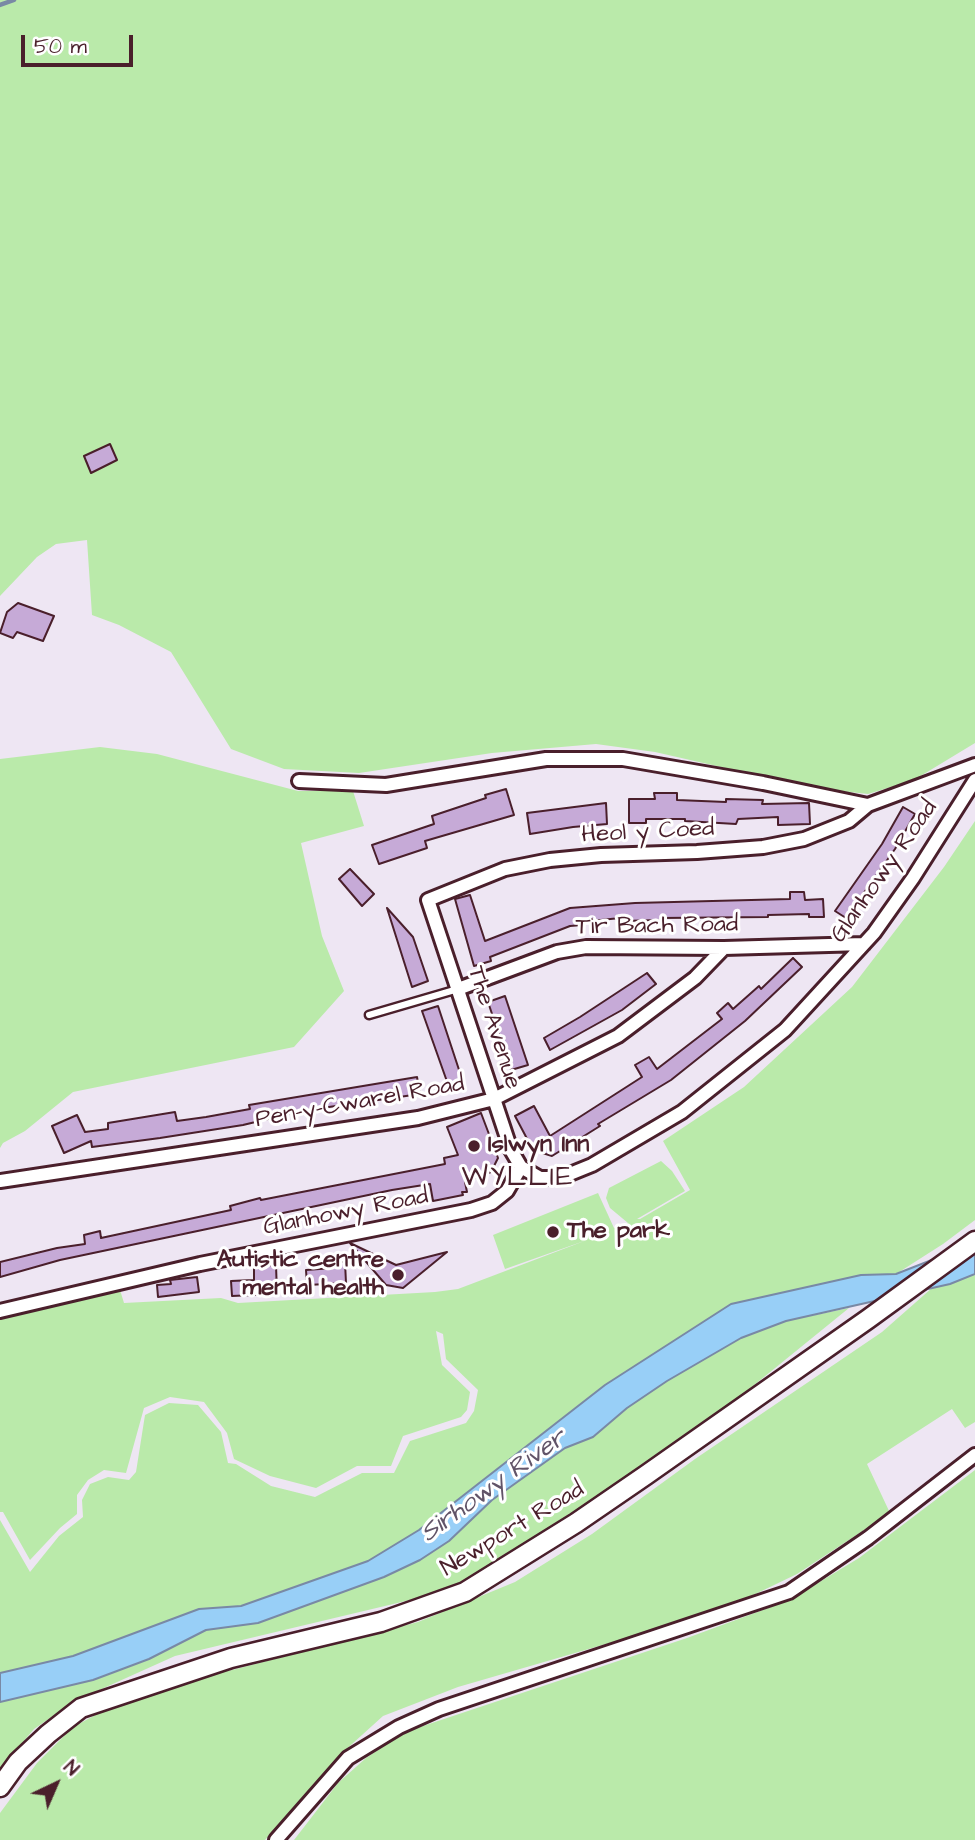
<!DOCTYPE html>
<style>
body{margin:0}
#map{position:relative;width:975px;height:1840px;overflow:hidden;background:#eee6f3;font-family:"Architects Daughter",sans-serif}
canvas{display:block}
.north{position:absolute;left:21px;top:1749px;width:70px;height:70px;-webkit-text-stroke:5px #fff;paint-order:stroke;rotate:44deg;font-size:19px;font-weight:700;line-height:28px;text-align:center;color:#4a1f2b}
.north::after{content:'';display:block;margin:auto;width:24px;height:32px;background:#4a1f2b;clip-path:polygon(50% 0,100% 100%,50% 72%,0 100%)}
.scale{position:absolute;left:21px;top:35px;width:112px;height:32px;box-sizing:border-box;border:4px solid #4a1f2b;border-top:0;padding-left:9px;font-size:21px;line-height:24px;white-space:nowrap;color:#4a1f2b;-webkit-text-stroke:5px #fff;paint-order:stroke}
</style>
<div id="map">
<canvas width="975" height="1840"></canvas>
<div class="north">N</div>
<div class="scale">50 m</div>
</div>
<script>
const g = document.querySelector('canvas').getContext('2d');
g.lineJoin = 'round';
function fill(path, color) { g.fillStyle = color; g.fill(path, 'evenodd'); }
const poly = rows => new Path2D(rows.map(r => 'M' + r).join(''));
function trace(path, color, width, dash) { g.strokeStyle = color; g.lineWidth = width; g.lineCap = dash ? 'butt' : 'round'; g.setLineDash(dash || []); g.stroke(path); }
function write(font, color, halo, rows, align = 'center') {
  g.font = font + ' "Architects Daughter",sans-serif'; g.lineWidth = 6; g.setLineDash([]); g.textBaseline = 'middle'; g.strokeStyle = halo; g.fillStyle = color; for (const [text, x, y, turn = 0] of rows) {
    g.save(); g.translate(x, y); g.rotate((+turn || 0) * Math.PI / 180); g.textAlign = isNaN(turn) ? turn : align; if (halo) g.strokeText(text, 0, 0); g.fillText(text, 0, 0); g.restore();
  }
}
const green = poly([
 [0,0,975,0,975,743,914,780,868,794,813,788,655,752,596,744,492,753,359,773,284,769,231,749,171,652,119,625,92,615,87,540,56,544,37,557,0,596],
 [100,747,157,754,298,791,353,791,364,826,301,843,322,936,344,991,294,1047,73,1092,25,1131,3,1143,0,1148,0,759],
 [975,821,975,1220,943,1244,896,1274,860,1275,731,1304,605,1385,419,1530,368,1561,241,1606,199,1609,73,1656,0,1673,0,1520,30,1572,59,1536,83,1517,82,1500,90,1484,108,1477,129,1480,136,1472,145,1415,169,1403,198,1405,221,1432,228,1463,236,1464,271,1486,315,1497,362,1473,394,1473,410,1441,466,1423,474,1411,478,1390,446,1359,443,1334,436,1331,442,1365,470,1392,467,1410,461,1417,403,1436,391,1466,357,1466,316,1488,270,1476,234,1459,227,1433,204,1402,170,1397,144,1408,126,1473,104,1470,88,1480,77,1495,77,1514,60,1528,30,1560,3,1512,0,1512,0,1319,120,1290,124,1303,221,1298,238,1303,435,1292,458,1289,587,1240,505,1269,493,1235,598,1193,614,1228,628,1223,610,1208,606,1198,609,1188,661,1161,672,1171,685,1191,637,1219,640,1219,690,1190,663,1141,744,1087,852,987,944,867],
 [975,1274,975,1422,965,1428,952,1409,867,1464,890,1513,797,1574,745,1599,637,1635,458,1687,383,1716,341,1754,265,1840,0,1840,0,1813,37,1763,73,1727,101,1712,192,1677,232,1670,418,1622,515,1582,592,1534,695,1459,882,1332,932,1288],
 [849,1308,748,1390,619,1484,547,1531,456,1585,410,1600,175,1656,75,1701,34,1729,0,1769,0,1702,93,1680,149,1659,206,1630,258,1623,420,1560,449,1541,492,1500,565,1448,593,1437,627,1408,667,1381,741,1338,786,1321],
 [975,1470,975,1840,294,1840,338,1783,366,1758,405,1732,687,1638,790,1600,859,1558]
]);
const water = poly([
 [975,1243,975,1274,950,1284,786,1321,741,1338,667,1381,627,1408,593,1437,565,1448,492,1500,449,1541,420,1560,384,1577,258,1623,206,1630,149,1659,93,1680,0,1702,0,1673,73,1656,199,1609,241,1606,368,1561,419,1530,605,1385,731,1304,861,1275,896,1274,975,1243]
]);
const stream = poly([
 [0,5,14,0]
]);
const building = poly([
 [110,444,117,460,91,473,84,456,110,444],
 [18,603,54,616,43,641,17,632,13,638,0,633,7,612,18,603],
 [506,789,514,815,425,841,427,848,379,864,372,845,434,824,432,816,486,798,485,795,506,789],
 [654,793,677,793,677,800,726,802,726,799,763,800,762,804,809,803,810,824,778,825,778,817,738,819,736,824,685,821,685,819,646,819,646,823,629,823,629,799,655,799,654,793],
 [606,803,607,824,573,827,530,834,527,813,606,803],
 [903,807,915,814,895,849,846,918,835,911,882,844,903,807],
 [350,869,374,894,362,906,339,879,350,869],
 [790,892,804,892,805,900,823,899,824,917,809,917,809,914,768,915,768,917,661,918,662,920,621,921,620,918,582,922,582,925,570,926,490,957,491,961,474,966,455,899,470,895,485,941,570,908,635,903,790,899,790,892],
 [387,908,413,937,428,981,412,987,387,908],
 [793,958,802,967,745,1021,671,1080,598,1124,600,1126,552,1156,533,1150,515,1116,534,1106,550,1136,642,1077,635,1065,649,1057,657,1069,722,1019,717,1013,728,1003,733,1009,759,986,761,989,793,958],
 [647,973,656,984,622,1010,550,1050,544,1038,580,1017,647,973],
 [505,996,528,1065,511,1070,488,1002,505,996],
 [438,1006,464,1085,450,1090,422,1011,438,1006],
 [417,1077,420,1094,301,1111,243,1125,160,1138,92,1147,91,1141,64,1153,52,1126,77,1115,85,1132,108,1129,108,1123,175,1112,177,1121,206,1117,250,1109,249,1105,417,1077],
 [481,1113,498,1158,491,1172,465,1182,467,1192,462,1192,463,1195,433,1201,430,1184,392,1190,60,1260,0,1277,0,1262,57,1248,85,1244,84,1235,100,1231,101,1238,231,1210,230,1206,260,1198,261,1200,445,1164,444,1158,458,1155,447,1127,481,1113],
 [350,1243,396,1265,447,1252,403,1288,386,1285,350,1243],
 [333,1262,345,1262,346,1283,307,1285,306,1270,333,1268,333,1262],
 [276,1265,277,1294,232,1296,231,1281,254,1280,254,1266,276,1265],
 [197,1277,199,1292,158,1297,157,1285,171,1284,170,1280,197,1277]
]);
const lane = poly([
 [369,1015,458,989]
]);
const street = poly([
 [299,781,386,785,546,759,623,759,763,783,868,805],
 [458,989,557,952,586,947,724,948,864,944],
 [521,1167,511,1150,428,900,505,869,550,860,601,855,697,852,763,847,804,839,849,821,868,805,975,765],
 [0,1181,418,1118,494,1099,618,1036,695,978,724,948],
 [0,1311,200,1264,471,1210,492,1203,507,1191,521,1167,540,1178,560,1178,592,1165,682,1112,785,1030,874,933,913,878,975,780],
 [276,1840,348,1758,399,1727,439,1709,789,1592,868,1538,975,1455]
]);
const secondary = poly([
 [0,1787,18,1762,48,1734,81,1708,231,1658,381,1622,465,1592,576,1523,646,1475,868,1319,975,1241]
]);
const markers = [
 [474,1146,7,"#4a1f2b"],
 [553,1232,7,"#4a1f2b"],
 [398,1275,7,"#4a1f2b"]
];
const streetNames = [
 ["Heol y Coed",648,833,-3],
 ["Glanhowy Road",885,872,-55],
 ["Tir Bach Road",657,927,-1],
 ["The Avenue",493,1028,72],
 ["Pen-y-Cwarel Road",360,1103,-10],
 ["Glanhowy Road",346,1213,-11],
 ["Newport Road",513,1530,-31]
];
const poiNames = [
 ["Islwyn Inn",488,1146],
 ["The park",567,1232],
 ["Autistic centre",384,1261,"right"],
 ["mental health",384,1289,"right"]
];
const waterNames = [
 ["Sirhowy River",494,1487,-36]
];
const quarterNames = [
 ["WYLLIE",518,1179]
];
fill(green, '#baeaaa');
fill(water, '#98cff7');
trace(water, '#7989a5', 2);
trace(stream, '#7989a5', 4.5);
fill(building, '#c6aad7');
trace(building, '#4a1f2b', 2);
trace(lane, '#4a1f2b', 11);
trace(street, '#4a1f2b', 18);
trace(secondary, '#4a1f2b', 23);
trace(lane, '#fff', 6);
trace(street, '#fff', 12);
trace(secondary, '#fff', 18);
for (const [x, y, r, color] of markers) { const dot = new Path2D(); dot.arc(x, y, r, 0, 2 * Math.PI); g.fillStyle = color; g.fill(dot); trace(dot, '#fff', 2.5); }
write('24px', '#4a1f2b', '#fff', streetNames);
write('bold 24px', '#4a1f2b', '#fff', poiNames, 'left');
write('italic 26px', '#615468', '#fff', waterNames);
g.letterSpacing = '2px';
write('28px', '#4a1f2b', '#fff', quarterNames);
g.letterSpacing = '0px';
</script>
